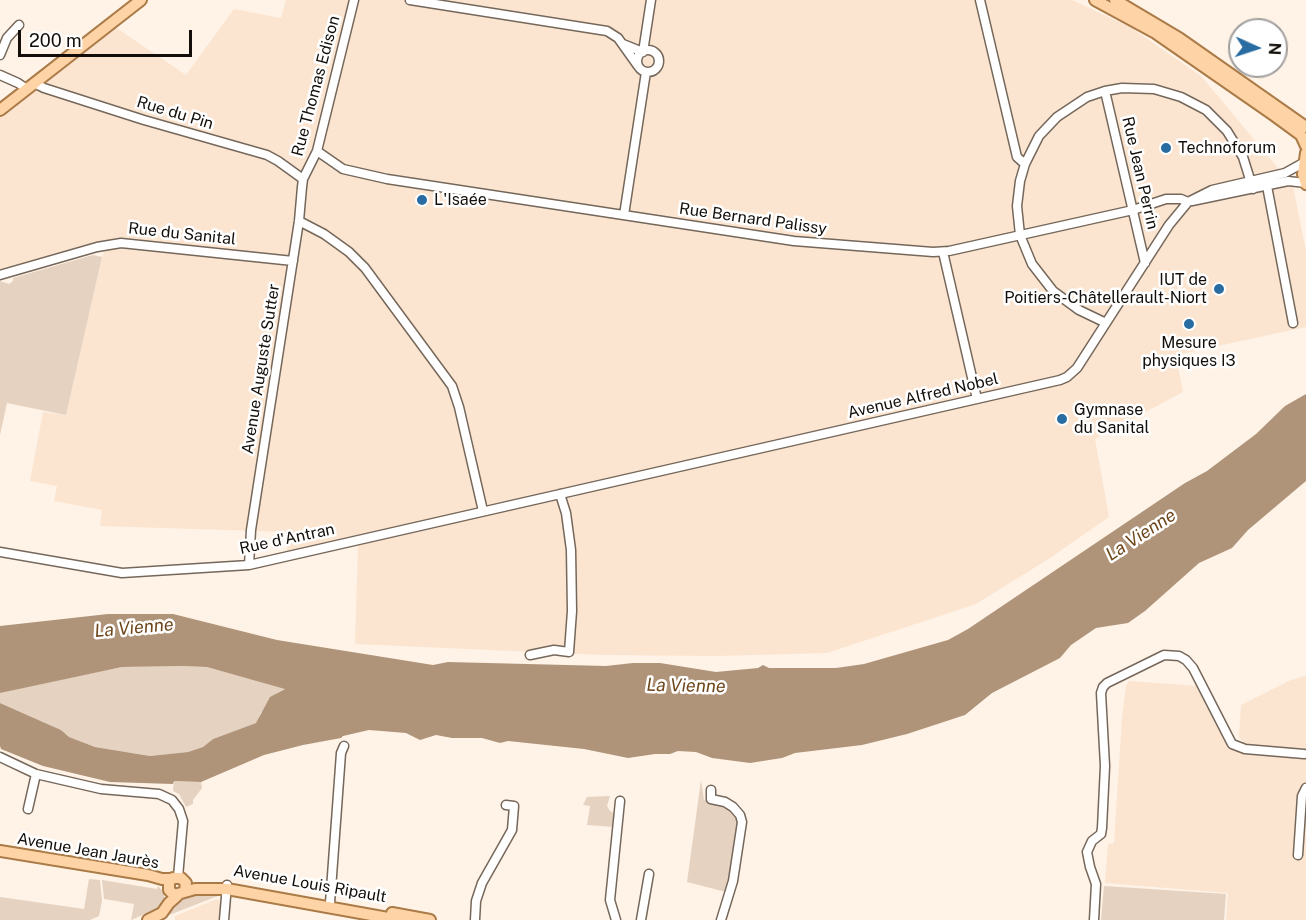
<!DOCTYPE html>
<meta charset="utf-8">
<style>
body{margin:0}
#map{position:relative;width:1306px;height:920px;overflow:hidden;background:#fff2e6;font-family:"Public Sans",sans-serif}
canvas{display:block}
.north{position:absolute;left:1228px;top:18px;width:60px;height:60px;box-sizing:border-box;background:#fff;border:2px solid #a19f9d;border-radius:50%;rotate:93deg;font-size:16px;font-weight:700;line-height:24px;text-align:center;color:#130e09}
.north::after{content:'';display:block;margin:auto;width:21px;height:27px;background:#286ca1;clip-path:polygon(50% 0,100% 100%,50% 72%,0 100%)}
.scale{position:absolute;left:18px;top:30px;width:174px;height:27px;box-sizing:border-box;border:3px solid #130e09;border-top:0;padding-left:8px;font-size:18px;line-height:21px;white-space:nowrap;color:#130e09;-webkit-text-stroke:4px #fff;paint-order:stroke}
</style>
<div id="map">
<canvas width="1306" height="920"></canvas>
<div class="north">N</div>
<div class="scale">200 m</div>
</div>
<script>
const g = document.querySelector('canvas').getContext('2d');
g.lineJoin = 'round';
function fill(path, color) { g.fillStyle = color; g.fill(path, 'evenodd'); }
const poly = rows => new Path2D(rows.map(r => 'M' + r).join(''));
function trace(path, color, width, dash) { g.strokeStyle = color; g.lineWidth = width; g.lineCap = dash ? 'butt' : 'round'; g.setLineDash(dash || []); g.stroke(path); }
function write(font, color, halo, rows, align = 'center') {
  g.font = font + ' "Public Sans",sans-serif'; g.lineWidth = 5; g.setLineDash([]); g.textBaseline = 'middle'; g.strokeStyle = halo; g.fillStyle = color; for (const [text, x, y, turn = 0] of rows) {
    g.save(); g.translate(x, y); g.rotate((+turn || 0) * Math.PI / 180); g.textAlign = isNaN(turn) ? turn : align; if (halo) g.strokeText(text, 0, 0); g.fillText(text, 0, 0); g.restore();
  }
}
const built = poly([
 [286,0,1072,0,1130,27,1201,76,1293,186,1306,251,1306,327,1176,355,1183,392,1095,439,1109,517,1050,558,976,604,827,653,717,656,603,655,355,644,358,544,287,551,289,532,100,526,102,510,54,501,57,486,30,481,43,412,66,415,102,257,107,246,0,276,0,117,115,27,186,75,234,9,281,18],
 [1306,676,1306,920,1226,920,1228,893,1105,883,1108,844,1114,843,1122,718,1126,686,1129,681,1198,686,1226,739,1243,751,1244,743,1239,737,1241,705,1291,680],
 [217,899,222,903,222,920,175,920,175,916]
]);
const green = poly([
 [93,255,102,257,66,415,7,403,0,435,0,281,9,284,13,281,13,278],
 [184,666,207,667,286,688,277,693,260,714,259,720,256,723,213,739,203,747,188,752,150,756,95,747,69,737,61,730,0,703,0,693,3,692,78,676,122,667],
 [701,780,704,800,727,807,736,815,738,820,732,869,726,892,687,882],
 [174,781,201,782,202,788,193,800,193,804,186,807,179,794,173,791],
 [610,796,607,806,610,811,615,814,614,827,587,825,590,806,583,805,587,797],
 [89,879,100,880,102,901,99,916,90,920,0,920,0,897,84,909],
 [102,880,157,889,158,886,164,892,164,900,159,908,131,920,134,904,104,899],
 [1104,886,1226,894,1224,920,1101,920],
 [192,894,223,894,169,915,173,905]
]);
const water = poly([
 [1306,394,1306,481,1248,530,1232,548,1199,563,1145,611,1128,623,1096,628,1071,645,1060,658,992,693,965,715,907,734,862,745,795,753,782,758,750,763,712,758,696,752,678,751,670,754,655,754,628,758,584,749,508,741,500,743,482,738,452,738,436,735,420,740,406,733,369,730,343,736,341,738,303,745,264,755,201,782,174,781,173,784,110,782,43,766,1,749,0,746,0,703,61,730,69,737,95,747,150,756,188,752,203,747,213,739,256,723,270,697,285,689,207,667,183,666,122,667,0,693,0,626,108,614,173,614,277,640,433,665,448,662,606,666,633,663,660,663,716,672,758,668,763,665,769,668,836,668,864,664,948,640,968,629,1185,483,1207,471,1256,434,1285,406]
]);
const minor = poly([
 [410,0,607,31,618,38,638,66],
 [980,0,1017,157,1025,164],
 [623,44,643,52,651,0],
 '637 61a11 11 0 1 1 22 0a11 11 0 1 1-22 0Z',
 [0,55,7,38,19,25],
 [0,75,18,83,27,89],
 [34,83,44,88,144,120,267,155,278,161,303,179],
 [1105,91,1145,263],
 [317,151,343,169,387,179,794,241,933,252,949,251,1133,210,1166,199,1181,199,1188,202],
 [1267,186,1293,323],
 [1192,201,1288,181,1306,183],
 [624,215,646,72],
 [299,221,324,234,349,252,365,268,452,386,459,407,483,511],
 [943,252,977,399],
 [0,275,97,247,121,243,293,261],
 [1106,323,1079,310,1053,291,1032,264,1020,235,1017,206,1020,181,1025,164,1039,136,1057,117,1087,97,1105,91,1122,88,1154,89,1181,97,1206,110,1227,131,1243,157,1253,189],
 [0,552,122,573,249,565,1060,380,1067,377,1077,368,1169,225,1188,202,1212,190,1285,173,1303,163],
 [249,565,251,530,299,221,302,187,303,179,317,151,354,0],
 [530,655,554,650,569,652,572,611,571,550,566,513,560,494],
 [0,757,36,774,101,789,159,794,172,800,179,809,183,821,178,877],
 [711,790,711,799,725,802,733,807,740,815,742,822,733,881,721,920],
 [28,809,36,774],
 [1298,855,1302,796,1306,788],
 [330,903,341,753,344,746],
 [224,920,227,885],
 [475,920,476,901,482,883,512,830,514,806,506,805],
 [616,920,610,900,620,801],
 [641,920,649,874],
 [1094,920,1096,884,1090,867,1087,852,1092,841,1101,834,1102,828,1105,766,1101,693,1103,687,1107,683,1164,655,1179,656,1186,660,1193,668,1232,744,1245,749,1304,754]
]);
const major = poly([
 [1095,0,1154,32,1275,116,1301,135,1306,146],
 [1115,0,1179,38,1306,127],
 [0,110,141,0],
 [1306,153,1303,174,1306,184],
 [0,851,148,875,162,879,171,879],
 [185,891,186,883,181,878,173,878,169,882,169,890,174,895,195,889,227,889,399,920],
 [392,913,430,920],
 [148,920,162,913,169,903,177,896]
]);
const markers = [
 [1166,148,6,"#286ca1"],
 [422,200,6,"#286ca1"],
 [1219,289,6,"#286ca1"],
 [1189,324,6,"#286ca1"],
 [1062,419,6,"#286ca1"]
];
const streetNames = [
 ["Rue Thomas Edison",316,86,-75],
 ["Rue du Pin",175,113,17],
 ["Rue Jean Perrin",1140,173,77],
 ["Rue Bernard Palissy",753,219,8],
 ["Rue du Sanital",182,234,6],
 ["Avenue Auguste Sutter",261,369,-81],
 ["Avenue Alfred Nobel",923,396,-13],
 ["Rue d'Antran",287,539,-12],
 ["Avenue Jean Jaurès",88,851,10],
 ["Avenue Louis Ripault",310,884,10]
];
const poiNames = [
 ["Technoforum",1178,148],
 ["L'Isaée",434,200],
 ["IUT de",1207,280,"right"],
 ["Poitiers-Châtellerault-Niort",1207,298,"right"],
 ["Mesure",1189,343,"center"],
 ["physiques I3",1189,361,"center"],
 ["Gymnase",1074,410],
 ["du Sanital",1074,428]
];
const waterNames = [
 ["La Vienne",1141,535,-33],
 ["La Vienne",134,628,-5],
 ["La Vienne",686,686,1]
];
fill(built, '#fbe5d0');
fill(green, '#e5d2c1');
fill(water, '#af947a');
trace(minor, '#75675a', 11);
trace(major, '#ab7b47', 14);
trace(minor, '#fff', 8);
trace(major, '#fed3a5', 10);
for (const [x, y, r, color] of markers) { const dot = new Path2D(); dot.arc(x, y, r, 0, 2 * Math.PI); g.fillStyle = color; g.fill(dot); trace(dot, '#fff', 2); }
write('16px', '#130e09', '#fff', streetNames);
write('16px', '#130e09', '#fff', poiNames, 'left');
write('italic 18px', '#6d461a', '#fff', waterNames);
</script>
